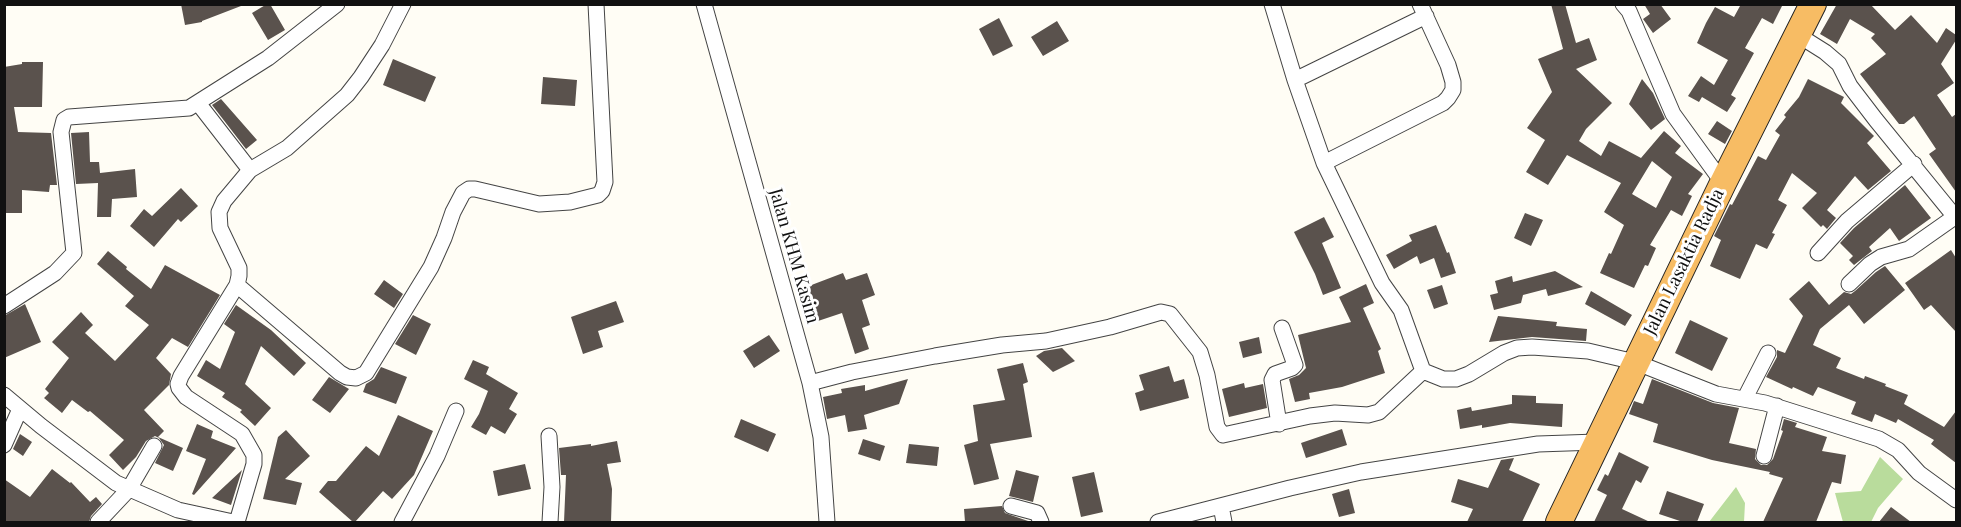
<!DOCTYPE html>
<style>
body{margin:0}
#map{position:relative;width:1961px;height:527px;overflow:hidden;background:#fffdf5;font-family:"Playfair Display",serif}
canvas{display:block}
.frame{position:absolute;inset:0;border:6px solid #111;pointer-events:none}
</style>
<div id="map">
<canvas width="1961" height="527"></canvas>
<div class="frame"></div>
</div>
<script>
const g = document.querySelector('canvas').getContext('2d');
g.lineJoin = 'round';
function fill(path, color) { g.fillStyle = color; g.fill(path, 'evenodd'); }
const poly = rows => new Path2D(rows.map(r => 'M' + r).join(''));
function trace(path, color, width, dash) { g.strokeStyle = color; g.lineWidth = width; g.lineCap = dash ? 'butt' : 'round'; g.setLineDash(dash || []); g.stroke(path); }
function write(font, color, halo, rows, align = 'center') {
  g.font = font + ' "Playfair Display",serif'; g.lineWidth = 6; g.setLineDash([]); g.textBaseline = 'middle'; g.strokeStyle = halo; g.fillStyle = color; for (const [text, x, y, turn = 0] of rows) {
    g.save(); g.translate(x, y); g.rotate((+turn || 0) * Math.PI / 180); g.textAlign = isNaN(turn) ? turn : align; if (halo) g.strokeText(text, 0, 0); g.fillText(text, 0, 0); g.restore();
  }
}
const forest = poly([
 [1880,457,1903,479,1878,508,1871,522,1843,522,1835,493,1861,491],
 [1736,487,1745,503,1744,522,1709,522]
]);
const building = poly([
 [181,4,241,4,241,6,202,21,202,22,185,25],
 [267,4,270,4,285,30,268,40,252,13],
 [1551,4,1565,4,1576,43,1589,38,1597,60,1576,69,1612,103,1586,129,1579,141,1601,156,1609,141,1641,158,1664,131,1681,146,1675,153,1703,174,1688,194,1692,196,1682,216,1671,210,1650,245,1656,248,1648,266,1645,265,1634,288,1600,273,1609,253,1611,254,1624,225,1604,212,1621,183,1567,155,1548,185,1526,172,1545,140,1527,128,1552,92,1538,59,1563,49],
 [1652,161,1672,177,1656,208,1632,194],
 [1644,4,1660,4,1671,19,1653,33,1643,19,1650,14],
 [1737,4,1783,4,1773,24,1762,18,1745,48,1754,53,1731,95,1736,98,1727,112,1702,97,1699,102,1688,96,1701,76,1714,85,1728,60,1697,43,1706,23,1715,7,1734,17,1740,6],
 [1837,4,1870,4,1895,30,1911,15,1937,43,1946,28,1956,35,1956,40,1941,64,1954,83,1937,95,1952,117,1956,114,1956,192,1929,154,1936,149,1914,116,1904,124,1899,124,1860,74,1886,54,1871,38,1875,34,1850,19,1837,44,1820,34],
 [999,18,1013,46,993,56,979,29],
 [1057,21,1069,41,1043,56,1031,37],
 [393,59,436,77,425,102,383,85],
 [22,62,43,62,42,107,14,107,18,132,51,133,57,185,50,185,49,192,22,190,22,213,4,213,4,67,22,64],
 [543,77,577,80,575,106,541,104],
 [1642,79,1653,93,1665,119,1651,130,1629,104],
 [1808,79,1844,97,1841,103,1874,136,1867,143,1891,171,1868,190,1855,176,1827,210,1836,218,1827,229,1823,225,1821,227,1802,208,1817,193,1792,173,1778,200,1787,205,1772,233,1775,234,1767,249,1756,244,1740,279,1710,266,1721,240,1714,236,1730,204,1732,205,1758,156,1766,160,1780,135,1775,131,1786,117,1784,115,1799,97],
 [221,99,257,140,246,149,212,105],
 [1717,121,1732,131,1725,144,1708,134],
 [89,132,90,162,99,162,100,173,135,169,137,197,112,199,111,217,97,217,98,183,76,184,71,133],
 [1905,185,1931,218,1899,241,1890,228,1869,247,1872,251,1854,265,1849,260,1853,256,1840,243,1854,228],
 [181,188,198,206,181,222,178,219,154,247,130,226,144,209,152,216],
 [1525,213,1543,220,1531,246,1514,238],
 [1324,217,1334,237,1322,243,1341,288,1323,295,1315,274,1294,232],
 [1436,225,1447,253,1449,252,1456,273,1441,278,1434,258,1420,264,1417,256,1394,269,1386,255,1412,241,1409,235],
 [1951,250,1956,258,1956,332,1931,305,1924,310,1905,283],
 [108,251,127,267,126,269,151,289,165,265,220,295,188,347,172,338,156,358,171,374,169,385,144,410,164,431,158,437,183,448,173,471,155,463,164,445,159,438,155,436,146,441,136,457,123,470,109,455,124,440,90,411,88,412,72,400,62,413,44,398,49,393,45,389,69,358,52,342,81,312,93,325,85,333,115,361,149,325,125,306,134,296,97,264],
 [1885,266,1905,290,1864,324,1849,305,1820,329,1813,345,1841,358,1836,368,1864,379,1865,376,1886,384,1885,386,1908,395,1904,404,1944,427,1956,411,1956,463,1931,444,1934,440,1898,419,1896,423,1875,414,1872,422,1851,414,1856,402,1818,387,1813,396,1793,387,1792,389,1766,377,1777,357,1777,350,1785,353,1803,316,1789,299,1809,281,1829,305,1844,292,1851,294,1855,291,1876,272],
 [1555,271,1583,287,1548,296,1546,289,1523,295,1521,303,1494,310,1490,295,1498,293,1495,281,1512,276,1513,282],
 [843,273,846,280,867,273,875,295,862,300,870,325,862,328,869,349,855,354,842,313,812,323,801,289],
 [384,280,403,294,394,308,374,294],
 [1366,284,1374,303,1363,308,1381,349,1378,351,1385,373,1342,387,1309,393,1310,399,1295,402,1289,379,1299,375,1306,368,1298,335,1351,322,1339,297],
 [1442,285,1448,304,1434,309,1427,290],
 [1591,291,1632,315,1625,326,1585,304],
 [616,301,624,322,598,331,603,347,583,354,571,317],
 [25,304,41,342,4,358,4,316],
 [236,305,271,330,306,363,294,376,261,346,245,384,271,408,255,426,240,412,242,410,222,397,225,393,197,376,206,360,220,369,235,332,224,324],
 [413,315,431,324,416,355,395,344],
 [1498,316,1557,322,1556,326,1587,329,1586,341,1532,337,1489,342],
 [1690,320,1728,338,1712,371,1675,353],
 [769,335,780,351,754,368,743,351],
 [1259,337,1262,353,1243,358,1239,342],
 [1062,348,1075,361,1053,372,1036,356,1044,351],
 [473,360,489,367,486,374,518,393,509,409,517,414,505,434,491,426,486,435,471,427,479,414,488,391,464,379],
 [1023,363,1028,382,1023,384,1032,437,990,444,999,479,974,485,964,445,978,441,973,405,1005,400,997,369],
 [1169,366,1174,382,1184,379,1189,398,1140,411,1135,393,1144,390,1139,375],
 [381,367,407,377,396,404,363,392,366,384,374,379],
 [329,377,349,389,330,413,312,400],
 [908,379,899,404,864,415,867,429,848,432,845,415,827,419,823,397,842,393,841,389,865,385,865,391],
 [1652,379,1713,403,1739,408,1729,443,1756,449,1755,459,1761,465,1767,465,1773,459,1783,431,1781,430,1784,419,1797,423,1795,427,1827,437,1822,451,1846,455,1841,484,1832,482,1816,522,1763,522,1783,478,1769,474,1770,472,1712,460,1653,442,1658,424,1629,414,1634,401,1643,404],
 [1244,383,1245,388,1263,384,1267,408,1229,417,1222,389],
 [1512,395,1536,396,1536,403,1563,404,1562,427,1510,423,1482,428,1482,425,1460,429,1457,410,1471,407,1472,411,1512,404],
 [398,415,433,431,414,475,392,499,383,491,355,522,353,522,319,492,328,481,336,481,366,446,379,456],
 [741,419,776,434,768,452,734,437],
 [197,424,213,431,211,438,236,448,194,495,192,494,206,459,186,451],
 [1342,429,1347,445,1306,458,1301,443],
 [286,430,310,456,285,479,302,483,296,505,263,499,278,437],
 [20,434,32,442,23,456,13,449],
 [863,439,885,446,880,461,858,454],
 [617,441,621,462,607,464,612,489,611,522,564,522,566,475,561,475,559,448,591,444,591,446],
 [909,444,939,447,937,466,906,463],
 [1619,452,1649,467,1641,483,1636,480,1622,509,1650,522,1594,522,1607,495,1597,490,1605,474,1608,476],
 [1514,458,1509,470,1540,484,1522,522,1467,522,1473,509,1451,502,1458,479,1488,488,1501,460],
 [525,464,531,489,498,496,493,471],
 [52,469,70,483,71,482,90,502,96,497,102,504,91,516,89,522,4,522,4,479,30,497],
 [242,470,231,505,212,498],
 [1016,470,1039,476,1033,502,1009,496],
 [1094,472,1103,512,1081,517,1072,477],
 [1349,489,1355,513,1339,517,1332,494],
 [1667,491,1704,504,1697,522,1683,522,1659,514],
 [1002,506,1005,513,1028,521,1027,522,965,522,964,509],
 [1891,507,1911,522,1879,522]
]);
const minor = poly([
 [704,4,810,383,821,437,827,522],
 [1272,4,1295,80,1324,163,1443,103,1448,98,1453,90,1453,82,1448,65,1420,4],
 [1623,4,1629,11,1673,114,1723,183],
 [1798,35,1825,52,1839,64,1850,86,1876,120,1956,218],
 [1295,80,1426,16],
 [198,103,250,170],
 [1818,253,1847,221,1914,164],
 [1849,284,1870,264,1881,257,1909,249,1956,216],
 [237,285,340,373,347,377,356,378,366,373,431,267,444,238,453,212,463,193,469,189,475,189,539,204,570,202,598,195,602,191,605,182,596,4],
 [4,306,55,273,74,253,61,132,64,120,69,117,189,108,268,58,337,4],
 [1423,371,1443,379,1456,379,1469,374,1504,353,1517,348,1532,347,1588,351,1635,362,1716,394,1765,403,1879,439,1898,450,1919,473,1956,500],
 [810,383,852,372,935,356,1002,345,1046,341,1110,327,1161,312,1170,314,1200,352,1207,375,1217,427,1223,435,1310,416,1335,413,1368,415,1379,412,1423,371,1401,310,1382,283,1324,163],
 [4,395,41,426,116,483,178,510,233,522],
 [1745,398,1768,353],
 [1279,424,1272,380,1275,374,1292,368,1295,365,1282,328],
 [549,436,552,487,550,522],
 [4,445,20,409],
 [1764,456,1777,406],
 [1011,506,1037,513,1041,522],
 [1221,506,1224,522],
 [98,522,129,489,154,446],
 [237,522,254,464,254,455,242,434,186,397,179,388,178,384,181,376,237,285,239,276,239,268,220,228,219,212,224,201,250,170,287,148,347,95,361,77,382,45,403,4],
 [402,522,437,456,456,411],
 [1158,522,1290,488,1361,472,1538,444,1597,442]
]);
const trunk = poly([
 [1559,522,1723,183,1813,4]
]);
const streetNames = [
 ["Jalan KHM Kasim",794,256,74],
 ["Jalan Lasaktia Radja",1684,262,-64]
];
fill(forest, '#b9dc9c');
fill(building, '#5a524d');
trace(minor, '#444', 17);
trace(trunk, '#222', 28);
trace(minor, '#fff', 15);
trace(trunk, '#f7bc64', 26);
write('18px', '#111', '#fff', streetNames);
</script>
